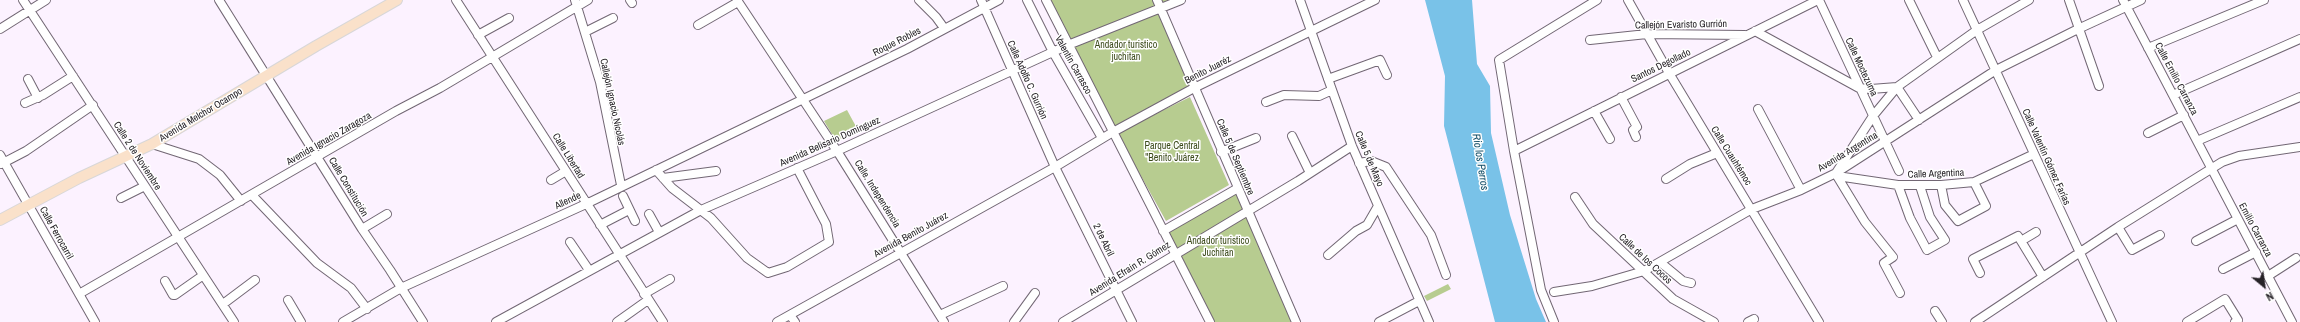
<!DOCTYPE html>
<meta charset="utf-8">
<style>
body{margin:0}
#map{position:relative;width:2300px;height:322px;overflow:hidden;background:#fcf2ff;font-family:"Archivo Narrow",sans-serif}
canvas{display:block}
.north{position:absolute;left:2244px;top:266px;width:40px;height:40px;-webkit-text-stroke:3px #fff;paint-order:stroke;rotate:151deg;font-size:11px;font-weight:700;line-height:16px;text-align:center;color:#262227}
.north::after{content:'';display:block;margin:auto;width:14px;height:18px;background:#262227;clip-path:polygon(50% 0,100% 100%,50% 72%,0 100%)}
</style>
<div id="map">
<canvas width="2300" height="322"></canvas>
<div class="north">N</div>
</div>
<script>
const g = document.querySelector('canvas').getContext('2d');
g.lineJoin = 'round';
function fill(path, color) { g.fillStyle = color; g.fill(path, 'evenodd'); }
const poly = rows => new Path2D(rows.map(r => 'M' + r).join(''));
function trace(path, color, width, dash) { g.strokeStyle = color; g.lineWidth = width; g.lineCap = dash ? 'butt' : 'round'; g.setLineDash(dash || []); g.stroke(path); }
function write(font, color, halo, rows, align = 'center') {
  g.font = font + ' "Archivo Narrow",sans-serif'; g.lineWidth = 3; g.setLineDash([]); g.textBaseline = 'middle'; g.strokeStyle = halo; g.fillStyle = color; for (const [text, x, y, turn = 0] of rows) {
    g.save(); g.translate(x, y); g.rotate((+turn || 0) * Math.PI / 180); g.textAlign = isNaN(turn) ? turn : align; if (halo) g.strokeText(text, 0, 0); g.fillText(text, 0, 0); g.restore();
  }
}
const green = poly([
 [1046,0,1179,0,1161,7,1194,88,1113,132],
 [1190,97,1229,185,1166,221,1117,133],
 [847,110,859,132,836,141,824,121],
 [1238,188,1296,322,1210,322,1163,231],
 [1448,284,1451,289,1427,301,1424,296]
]);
const water = poly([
 [1425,0,1472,0,1477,64,1490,86,1491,133,1510,215,1536,299,1546,322,1495,322,1444,126,1445,76]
]);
const minor = poly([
 [23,0,234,322],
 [219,0,362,229,390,270,423,322],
 [456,0,663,322],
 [575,0,600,82,621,185],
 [630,0,632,3],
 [737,0,837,151,944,322],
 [919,0,936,17,944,28],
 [981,0,1055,167,1132,322],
 [1027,0,1053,52,1102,138],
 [1046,0,1210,322],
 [1157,0,1296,322],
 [1300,0,1352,146,1429,322],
 [1628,0,1669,73,1819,322],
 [1819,0,1899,171],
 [1909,0,1937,57],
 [1963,0,2112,322],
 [2029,0,1977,30,1897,87,1873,116,1836,173,1837,176,1898,185,1941,185,1974,182,2034,154],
 [2069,0,2099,86],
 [2123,0,2292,322],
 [698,25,738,2],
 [0,29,46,0],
 [1755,31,1859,88,1871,89,1897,87,1919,120],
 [585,32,613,18],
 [478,35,509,18],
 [1590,40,1647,34,1745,35],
 [2148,48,2264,0],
 [28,79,38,98],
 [1328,79,1380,60,1387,75],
 [2173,95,2300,39],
 [1621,97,1637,127,1633,130,1636,137],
 [1266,102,1284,95,1319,96,1332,90],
 [25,103,43,95,73,76],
 [1758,109,1801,190],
 [1594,111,1610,139],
 [2148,133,2184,115],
 [1292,136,1310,173],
 [2197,141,2300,97],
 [152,144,199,159,220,175,241,201],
 [1514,151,1818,0],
 [1221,152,1256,138],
 [0,155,95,322],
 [1359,163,1371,161,1386,167,1431,235,1446,275],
 [1,164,26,151,93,105],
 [656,170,672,188,711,218,747,258,768,273,787,267,829,242,826,224,797,168],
 [1837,176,1865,222,1893,257,1884,263,1900,293],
 [663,178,716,171],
 [1666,179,1690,164,1717,153],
 [551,180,566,171],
 [1898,185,1910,218,1927,250,1945,240,1930,217,1920,186],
 [1941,185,1945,205,1958,221,1986,206,1974,182],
 [252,195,317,263,351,288,367,309],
 [623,196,635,221],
 [1575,197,1593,224,1673,299,1714,322],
 [121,198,145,186],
 [649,214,659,232],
 [600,225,629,210],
 [2118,227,2132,250,2160,235],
 [362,229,387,214],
 [1163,231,1238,188],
 [2021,241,2036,232],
 [2196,241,2238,219],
 [570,242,589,270],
 [1328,255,1356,231,1367,225,1378,206],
 [1660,262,1683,281,1691,283],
 [2223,269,2256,252],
 [1980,273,1973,259,2018,236,2043,277],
 [2268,276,2296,258],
 [165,281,173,295,175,295,202,276],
 [1554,292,1592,286,1644,271,1752,209,1801,190,1836,173,1996,70,2078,29,2141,0],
 [79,294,396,111,440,88,588,0],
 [644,294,670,279],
 [288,300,301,322],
 [223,304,255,280],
 [1935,311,1942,322],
 [790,315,795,322],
 [940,315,1003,286],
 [343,322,401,288,586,204,907,49,999,0],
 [496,322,701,210,837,151,1068,45,1181,0],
 [617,322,648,300],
 [777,322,1055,167,1113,132,1194,88,1375,0],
 [1014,322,1035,293],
 [1063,322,1298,181,1352,146],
 [1379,322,1419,301],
 [1554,322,1541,290,1514,151,1499,60,1597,0],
 [1748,322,1754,319],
 [1975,322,2118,227,2222,162,2239,156,2300,147],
 [2187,322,2225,299,2238,320,2235,322]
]);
const major = poly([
 [0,220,79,178,152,144,316,46,397,0]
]);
const streetNames = [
 ["Callejón Evaristo Gurrión",1681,25,-1],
 ["Roque Robles",897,42,-27],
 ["Valentín Carrasco",1073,65,61],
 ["Santos Degollado",1661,66,-26],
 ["Calle Moctezuma",1861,67,65],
 ["Benito Juaréz",1208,70,-27],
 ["Calle Emilio Carranza",2176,79,62],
 ["Calle Adolfo C. Gurrión",1027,80,66],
 ["Callejón Ignacio Nicolás",612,102,78],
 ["Avenida Melchor Ocampo",201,115,-31],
 ["Avenida Ignacio Zaragoza",329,139,-30],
 ["Avenida Belisario Domínguez",830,142,-24],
 ["Avenida Argentina",1848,152,-31],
 ["Calle 2 de Noviembre",137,156,57],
 ["Calle Libertad",568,156,58],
 ["Calle Cuauhtémoc",1731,156,58],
 ["Calle 5 de Septiembre",1235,157,67],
 ["Calle Valentín Gómez Farías",2046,157,66],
 ["Calle 5 de Mayo",1369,159,67],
 ["Calle Argentina",1936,174,-2],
 ["Calle Constitución",348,187,59],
 ["Calle. Independencia",877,194,58],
 ["Allende",568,201,-25],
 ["Emilio Carranza",2255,230,62],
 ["Calle Ferrocarril",56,233,61],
 ["Avenida Benito Juárez",911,235,-29],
 ["2 de Abril",1103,240,64],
 ["Calle de los Cocos",1645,259,43],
 ["Avenida Efraín R. Gómez",1130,269,-32]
];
const parkNames = [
 ["Andador turistico",1126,45],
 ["juchitan",1126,57],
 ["Parque Central",1172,146],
 ["\"Benito Juárez",1172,158],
 ["Andador turistico",1218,241],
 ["Juchitan",1218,253]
];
const waterNames = [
 ["Rio los Perros",1480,162,81]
];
fill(green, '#b7cc90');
fill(water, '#79c2e8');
trace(minor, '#726774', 10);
trace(major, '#d8d7d8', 12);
trace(minor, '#fff', 8);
trace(major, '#fae1ca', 10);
write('10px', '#262227', '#fff', streetNames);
write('10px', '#3a4919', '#fff', parkNames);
write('italic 11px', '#0f4b65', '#fff', waterNames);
</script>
